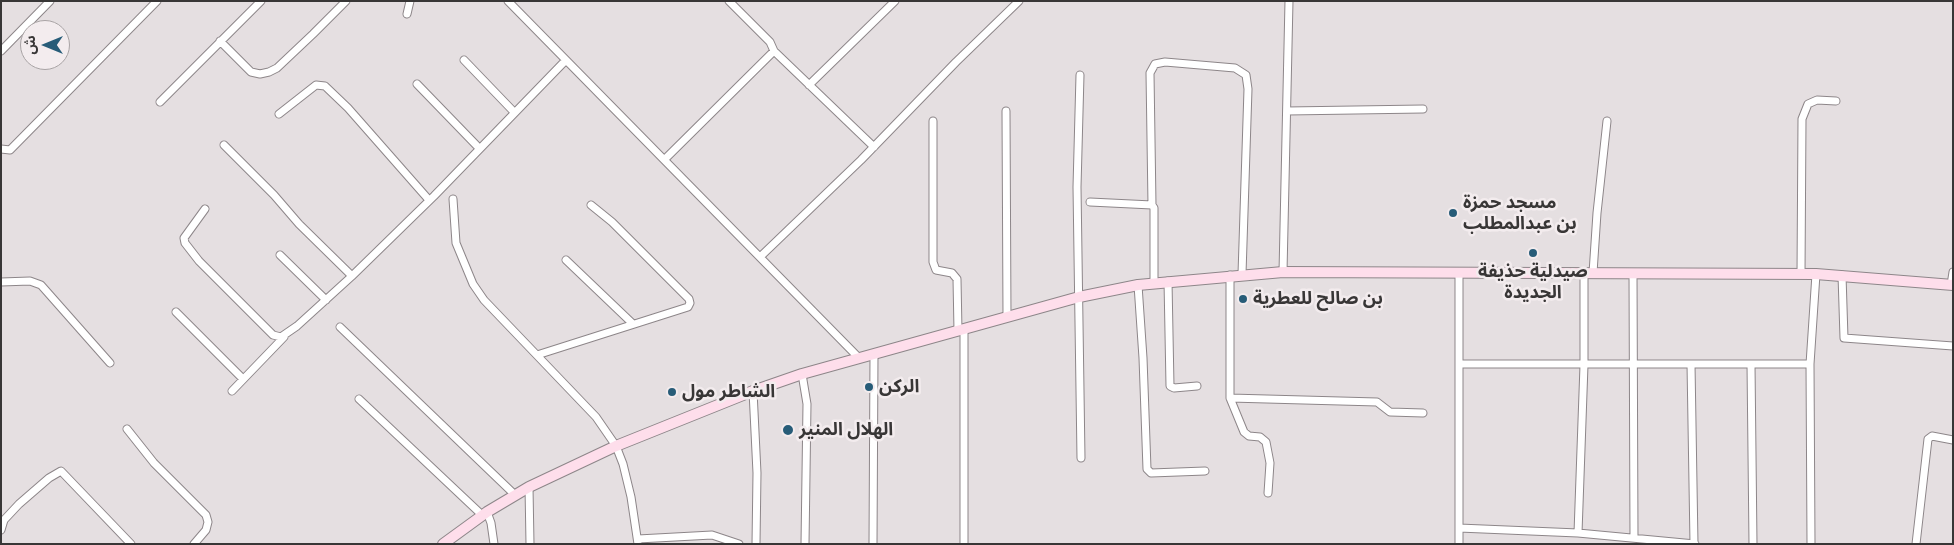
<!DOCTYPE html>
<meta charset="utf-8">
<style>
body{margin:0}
#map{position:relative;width:1954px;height:545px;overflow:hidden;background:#e5dfe1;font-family:Figtree,"Noto Sans Arabic",sans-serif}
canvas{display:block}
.frame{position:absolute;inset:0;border:2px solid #383636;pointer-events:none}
.north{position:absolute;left:20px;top:20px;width:50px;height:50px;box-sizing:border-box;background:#f3ecee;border:1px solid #a8a3a4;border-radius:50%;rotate:270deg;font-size:14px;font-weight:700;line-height:20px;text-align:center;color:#383636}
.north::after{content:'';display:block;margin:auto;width:18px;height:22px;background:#275c78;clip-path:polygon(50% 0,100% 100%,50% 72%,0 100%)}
</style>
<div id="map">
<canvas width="1954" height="545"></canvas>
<div class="frame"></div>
<div class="north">ش</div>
</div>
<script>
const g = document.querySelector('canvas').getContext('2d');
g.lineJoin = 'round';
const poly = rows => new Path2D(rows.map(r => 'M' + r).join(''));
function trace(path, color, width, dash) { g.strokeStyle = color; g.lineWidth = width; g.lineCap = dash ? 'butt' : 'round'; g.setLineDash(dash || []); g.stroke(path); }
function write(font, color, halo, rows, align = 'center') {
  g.font = font + ' Figtree,"Noto Sans Arabic",sans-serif'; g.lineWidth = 5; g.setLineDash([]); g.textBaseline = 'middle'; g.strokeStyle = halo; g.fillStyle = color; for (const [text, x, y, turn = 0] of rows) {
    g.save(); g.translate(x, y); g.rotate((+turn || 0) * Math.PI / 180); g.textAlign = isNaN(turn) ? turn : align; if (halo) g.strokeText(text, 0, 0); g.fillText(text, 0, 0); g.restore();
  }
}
const minor = poly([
 [508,1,859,358],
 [729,1,770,42,774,51,874,147],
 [407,14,410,1],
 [220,41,251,72,260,74,269,72,277,68,313,34,346,1],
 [1,51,50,1],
 [464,60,514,112],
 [1080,75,1077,187,1081,458],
 [417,84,479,148],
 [809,85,895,1],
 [160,102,261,1],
 [1006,111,1007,317],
 [1287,111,1423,109],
 [279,114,316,85,325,86,348,108,429,200],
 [933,121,933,262,936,270,952,273,957,279,958,331],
 [224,145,274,195,299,224,352,276],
 [1,149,10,150,157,1],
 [665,159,774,51],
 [453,199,456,243,473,284,484,300,596,417,616,446,623,464,631,497,638,544],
 [1090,202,1152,205],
 [205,209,184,238,185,243,199,261,273,335,281,337,297,326,352,276,434,196,566,60],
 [280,255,326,300],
 [760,257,861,160,956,62,1019,1],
 [566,260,633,324],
 [1283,272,1289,1],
 [1459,272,1459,544],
 [1593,273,1597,213,1607,121],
 [1633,273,1634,538],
 [1801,274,1802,119,1808,104,1817,100,1836,101],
 [1230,275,1230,398,1244,432,1249,436,1260,437,1266,442,1270,463,1268,493],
 [1842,275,1844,338,1953,346],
 [1168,281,1170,386,1174,388,1197,386],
 [1,282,30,281,41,285,110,363],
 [1154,282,1154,208,1152,205,1150,73,1155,64,1165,62,1235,68,1246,75,1248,89,1242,274],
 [1138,285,1143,358,1147,469,1151,473,1205,471],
 [1951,285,1953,272],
 [176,312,243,379],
 [340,327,514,494],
 [537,355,688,307,690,303,689,299,612,222,591,205],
 [1459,364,1810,364],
 [1691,364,1694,544],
 [1751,364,1753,544],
 [802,374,807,404,805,544],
 [232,391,284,337],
 [753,391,757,473,756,544],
 [1230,398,1377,402,1390,412,1423,413],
 [359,399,482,515],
 [127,429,154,463,206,515,208,522,206,530,194,544],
 [529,487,530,544],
 [487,512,491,523,494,544],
 [1459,528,1578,533,1584,365,1584,273],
 [1,530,4,520,19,504,49,478,61,471,131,544],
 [1578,533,1695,544],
 [638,539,712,535,739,544],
 [873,544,874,354],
 [964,544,964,329],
 [1811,544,1810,364,1816,274],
 [1916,544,1928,439,1932,436,1953,440]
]);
const secondary = poly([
 [443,544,487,512,529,487,616,446,753,391,802,374,1079,297,1138,285,1283,272,1816,274,1953,285]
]);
const markers = [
 [1453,213,5,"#275c78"],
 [1533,253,5,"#275c78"],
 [1243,299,5,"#275c78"],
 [869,387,5,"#275c78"],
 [672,392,5,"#275c78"],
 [788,430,6,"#275c78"]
];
const poiNames = [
 ["مسجد حمزة",1463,203],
 ["بن عبدالمطلب",1463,224],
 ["صيدلية حذيفة",1533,272,"center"],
 ["الجديدة",1533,293,"center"],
 ["بن صالح للعطرية",1253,299],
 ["الركن",879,387],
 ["الشاطر مول",682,392],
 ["الهلال المنير",799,430]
];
trace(minor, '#8d8689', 9);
trace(secondary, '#8d8689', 12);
trace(minor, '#fff', 7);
trace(secondary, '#fedeeb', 10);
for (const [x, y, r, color] of markers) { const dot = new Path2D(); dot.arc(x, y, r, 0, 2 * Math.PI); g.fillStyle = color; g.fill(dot); trace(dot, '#f3ecee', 2); }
write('bold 18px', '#383636', '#f3ecee', poiNames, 'left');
</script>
